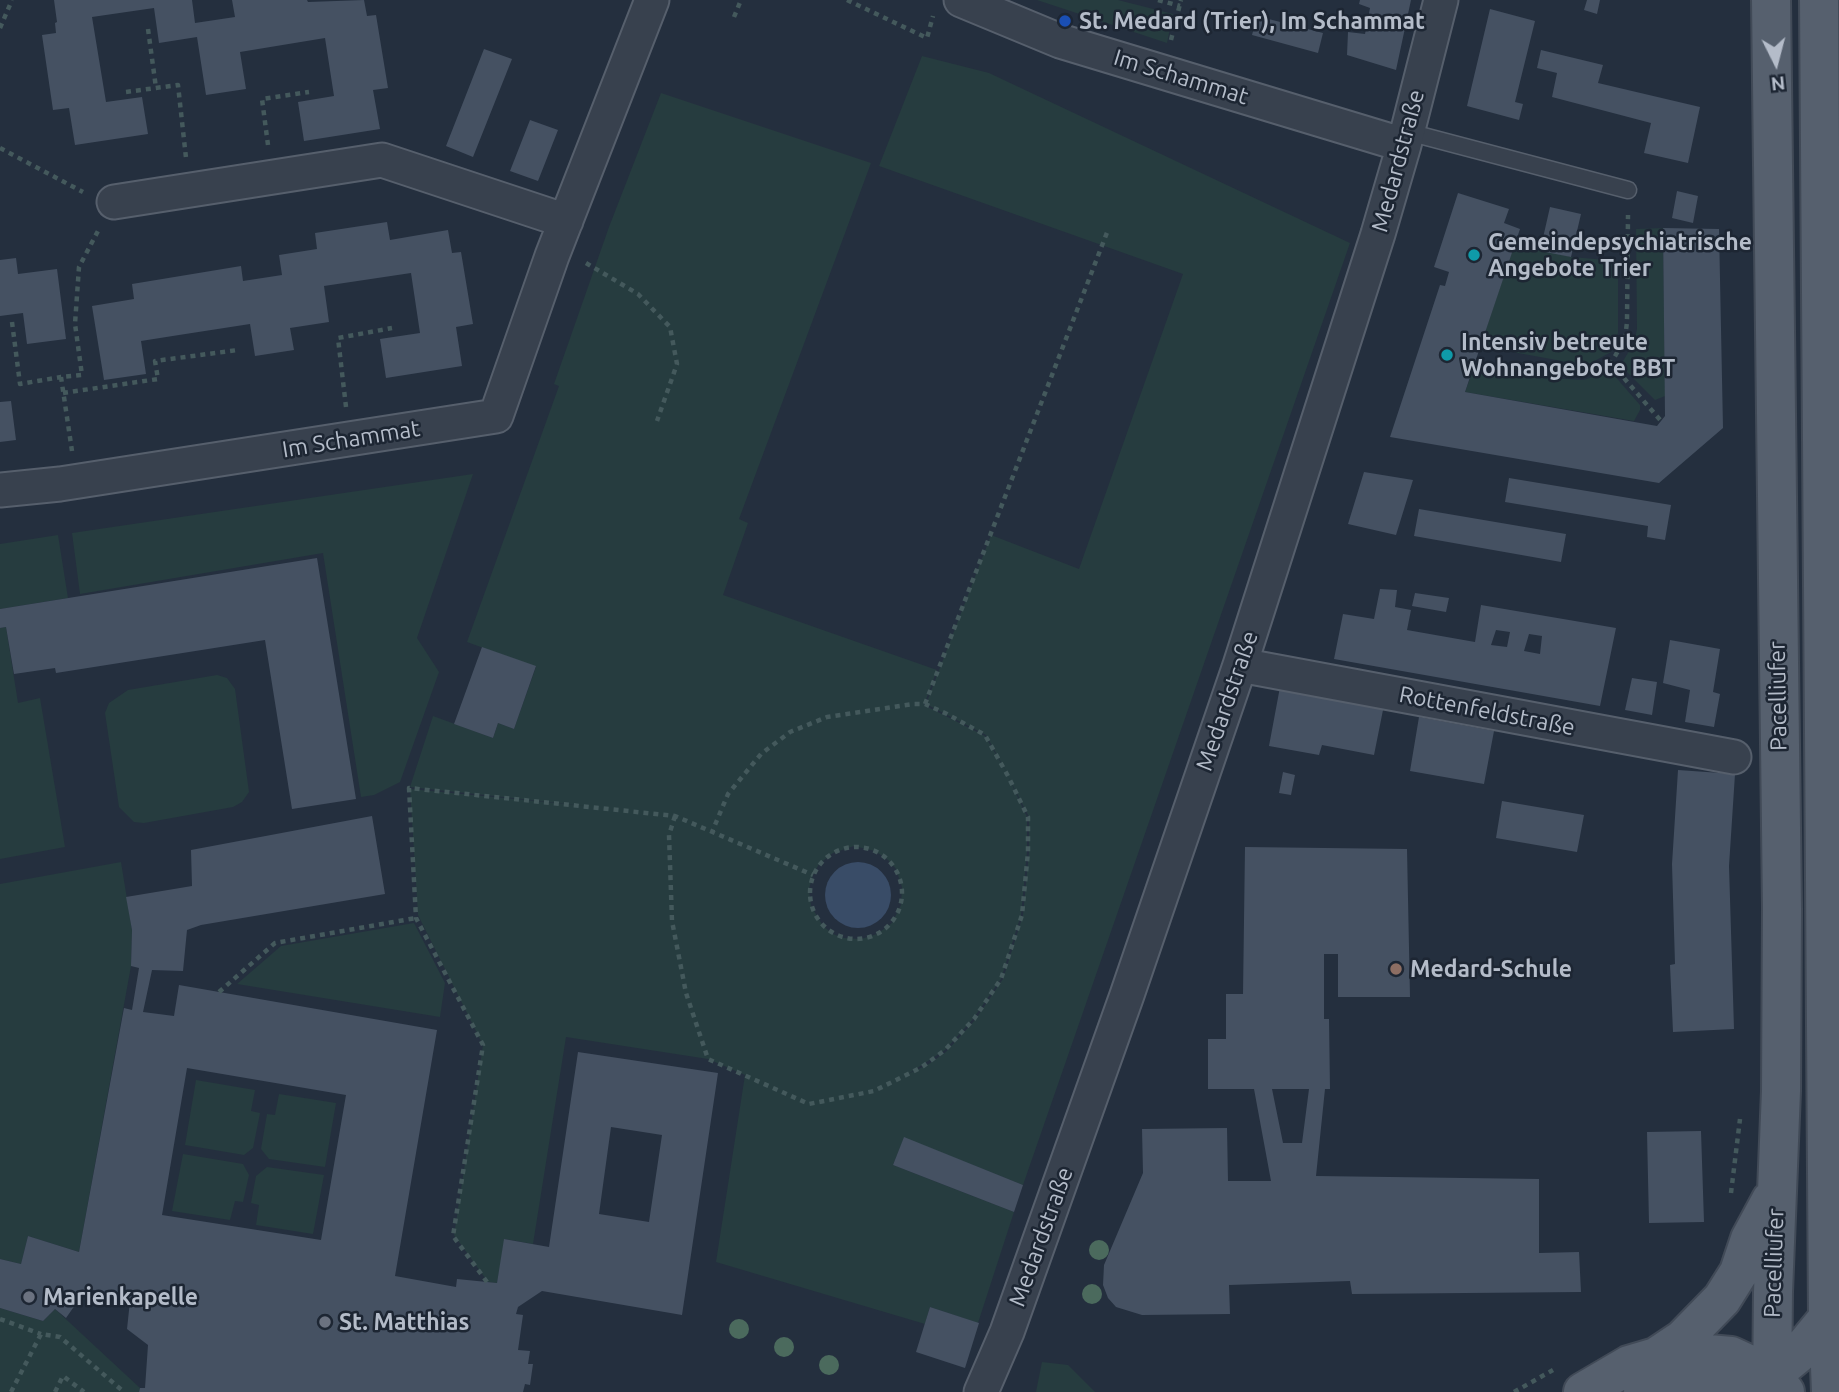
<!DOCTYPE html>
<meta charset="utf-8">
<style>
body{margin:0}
#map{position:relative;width:1839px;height:1392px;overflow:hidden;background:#242f3e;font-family:Ubuntu,sans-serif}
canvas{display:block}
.north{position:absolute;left:1741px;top:28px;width:70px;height:70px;-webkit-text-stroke:5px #1d2633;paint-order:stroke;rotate:174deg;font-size:19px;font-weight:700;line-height:28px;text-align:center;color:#b4bcc9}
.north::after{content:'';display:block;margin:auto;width:24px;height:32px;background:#b4bcc9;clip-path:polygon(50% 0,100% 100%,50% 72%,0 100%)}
</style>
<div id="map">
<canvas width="1839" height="1392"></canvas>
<div class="north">N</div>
</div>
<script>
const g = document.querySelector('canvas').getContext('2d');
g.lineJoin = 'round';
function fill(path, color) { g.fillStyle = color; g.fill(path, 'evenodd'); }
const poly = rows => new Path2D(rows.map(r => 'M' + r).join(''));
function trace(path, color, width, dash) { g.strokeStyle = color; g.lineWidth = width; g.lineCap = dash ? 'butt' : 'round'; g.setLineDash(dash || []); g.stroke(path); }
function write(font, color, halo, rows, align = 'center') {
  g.font = font + ' Ubuntu,sans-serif'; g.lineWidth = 5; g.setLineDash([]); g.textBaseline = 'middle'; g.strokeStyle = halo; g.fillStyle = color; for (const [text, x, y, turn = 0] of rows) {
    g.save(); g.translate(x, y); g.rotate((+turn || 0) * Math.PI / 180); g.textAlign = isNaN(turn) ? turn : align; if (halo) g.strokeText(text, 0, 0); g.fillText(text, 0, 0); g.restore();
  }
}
const green = poly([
 [1037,0,1118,0,1173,14,1167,43],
 [922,56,989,73,1350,243,1023,1185,904,1138,893,1165,1014,1212,978,1323,930,1307,925,1324,716,1262,745,1075,708,1059,566,1037,533,1244,505,1239,497,1283,488,1282,454,1235,483,1045,418,915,410,789,588,806,410,787,433,716,493,738,498,723,514,729,536,667,467,642,559,386,554,384,609,227,661,93,871,163,739,519,748,523,723,595,937,670,924,705,985,736,1007,773,986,735,926,704,991,535,1079,569,1183,274,879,166],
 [1008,776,1029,817,1029,852,1023,915,1003,979,975,1020,946,1052,929,1064,908,1074,945,1050,973,1019,1001,979,1021,915,1027,852,1027,817],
 [854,846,875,851,888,860,896,869,902,887,901,905,892,923,877,934,861,939,844,938,833,934,823,926,811,906,809,889,813,875,819,864,833,853],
 [1663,228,1665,396,1655,400,1625,370,1623,361,1634,343,1637,329,1636,229],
 [1515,243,1571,257,1618,261,1618,333,1611,352,1591,363,1578,364,1480,346],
 [1472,373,1583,380,1607,373,1613,374,1640,405,1640,410,1634,421,1465,392],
 [473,474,417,638,439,672,400,782,374,795,361,797,323,553,80,594,72,533],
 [58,535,68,598,0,609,0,544],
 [6,627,18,703,40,698,65,847,0,859,0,628],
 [217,675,227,678,235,689,249,792,242,802,233,807,144,823,134,822,119,807,105,713,109,703,128,690],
 [121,862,132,930,131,966,79,1252,28,1236,21,1264,0,1259,0,884],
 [414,923,445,983,440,1017,237,984,281,946],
 [196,1080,255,1090,251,1111,260,1113,253,1148,244,1155,185,1145],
 [279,1094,336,1103,325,1167,269,1159,261,1149,267,1114,275,1115],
 [183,1154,243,1164,249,1175,243,1202,235,1201,230,1220,172,1211],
 [267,1167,324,1175,313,1234,256,1225,259,1205,251,1203,256,1176],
 [0,1308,43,1321,55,1309,140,1388,139,1392,0,1392],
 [1042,1362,1068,1365,1095,1392,1036,1392]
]);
const water = poly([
 '825 895a33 33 0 1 1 66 0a33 33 0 1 1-66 0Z'
]);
const building = poly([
 [54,0,192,0,195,23,235,17,232,0,307,0,308,2,364,0,367,16,376,15,388,88,373,90,380,129,304,141,298,102,334,96,325,38,240,52,246,89,206,95,197,37,159,43,154,8,92,17,106,102,142,97,148,134,75,145,69,108,53,110,42,35,56,33,55,23,57,22],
 [1360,0,1411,0,1396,70,1347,55,1348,32,1365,34,1370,8,1359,4],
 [1587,0,1600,0,1597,14,1584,10],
 [1490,9,1535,21,1515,102,1523,104,1519,120,1467,106],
 [1257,16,1323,33,1318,53,1252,35],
 [484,49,512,59,473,157,446,146],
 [1541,50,1603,65,1598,83,1700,107,1688,163,1644,153,1651,123,1552,97,1557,73,1537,68],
 [530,120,558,130,538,181,510,171],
 [1677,191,1698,196,1693,223,1672,218],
 [1458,193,1509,209,1504,223,1520,229,1465,392,1657,426,1665,416,1663,228,1719,229,1723,428,1659,483,1390,437,1440,285,1445,286,1449,272,1434,267],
 [1550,207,1581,214,1571,257,1540,251],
 [387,222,390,240,448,230,452,253,461,252,473,324,456,327,462,366,386,378,380,339,420,333,411,273,324,286,329,322,290,328,294,350,255,356,250,324,179,335,141,341,146,374,104,380,92,306,134,299,132,284,241,266,243,281,282,275,279,255,317,249,315,233],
 [16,258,18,274,57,269,66,339,27,344,23,313,0,316,0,260],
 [11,401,16,440,0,442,0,402],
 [1364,472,1413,480,1396,535,1348,524],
 [1509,478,1671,505,1665,540,1647,537,1648,526,1505,502],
 [1419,509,1566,534,1561,562,1414,536],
 [317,558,356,799,292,809,265,640,56,673,55,668,14,674,6,627,0,628,0,609],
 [1380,589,1397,590,1395,607,1411,610,1407,630,1475,642,1481,605,1616,628,1600,706,1334,659,1343,614,1374,619],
 [1496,630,1510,632,1507,647,1491,645],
 [1529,634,1542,636,1540,654,1524,651],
 [1415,593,1449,598,1446,612,1412,606],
 [1670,640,1720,649,1713,692,1720,694,1714,727,1685,722,1690,690,1663,683],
 [482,647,536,666,514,729,498,723,493,738,454,724],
 [1632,678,1657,682,1652,715,1625,710],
 [1280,687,1384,705,1374,755,1322,745,1319,755,1269,746],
 [1419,717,1494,731,1484,784,1410,771],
 [1678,770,1735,774,1729,866,1734,1029,1673,1032,1670,965,1675,964,1672,864],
 [1283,772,1295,775,1291,795,1279,793],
 [1502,801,1584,815,1577,852,1496,838],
 [372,816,385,894,201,925,187,930,183,971,152,970,143,1012,174,1016,179,985,437,1030,395,1276,456,1287,457,1279,497,1283,504,1239,549,1247,578,1052,718,1073,682,1315,542,1291,518,1307,516,1314,523,1315,518,1350,530,1351,528,1364,533,1364,530,1385,525,1384,523,1392,139,1392,140,1388,145,1388,148,1345,127,1329,130,1301,87,1288,66,1318,55,1309,43,1321,0,1308,0,1259,21,1264,28,1236,79,1252,124,1008,132,1010,139,968,131,966,132,930,126,897,192,886,191,850],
 [187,1068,346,1095,321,1240,162,1215],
 [611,1127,662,1135,649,1222,599,1214],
 [1245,847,1407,849,1410,997,1338,997,1338,954,1324,954,1324,1019,1329,1019,1330,1089,1325,1089,1316,1176,1539,1179,1539,1253,1579,1252,1581,1292,1352,1294,1350,1281,1229,1285,1230,1314,1142,1315,1116,1307,1108,1298,1103,1285,1104,1265,1143,1173,1142,1129,1227,1128,1228,1181,1271,1181,1254,1089,1208,1089,1208,1039,1226,1039,1226,994,1243,994],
 [1272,1089,1309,1089,1302,1143,1283,1143],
 [1701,1131,1704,1222,1649,1223,1647,1132],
 [904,1137,1023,1185,1014,1212,893,1165],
 [930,1307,979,1323,965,1368,916,1352]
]);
const path = poly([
 [847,0,927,38,933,16],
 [1158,0,1180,6],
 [734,17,741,0],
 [0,28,12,0],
 [148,29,156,88],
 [1171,40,1181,0],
 [126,92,178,85,186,158],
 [268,145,262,99,309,92],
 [0,148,83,192],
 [586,263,638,294,670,327,677,364,657,421],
 [12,322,20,384,61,377],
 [1611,363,1661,421],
 [1472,373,1500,364,1591,371,1611,363,1625,339,1627,322,1628,215],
 [63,393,158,379,155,361,238,350],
 [346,407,338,338,392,328],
 [72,451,61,377,82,375,75,324,79,267,99,229],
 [925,704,1108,230],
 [675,816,669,835,672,921,686,993,708,1059,809,1104,874,1091,922,1067,945,1050,974,1019,1001,979,1022,915,1028,852,1028,817,1008,776,985,735,947,714,925,704,913,704,827,717,790,732,761,754,728,794,712,832],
 '810 893a46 46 0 1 1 92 0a46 46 0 1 1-92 0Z',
 [219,992,275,943,416,918],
 [1731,1193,1740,1119],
 [487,1282,453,1236,483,1045,416,918,409,788,675,816,813,875],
 [0,1319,41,1334],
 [11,1392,41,1334,60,1337,124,1392],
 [55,1392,63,1376,84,1392],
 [1514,1392,1553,1370]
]);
const lane = poly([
 [1408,132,1628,190]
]);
const street = poly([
 [961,0,1060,41,1404,145],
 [114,202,382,160,566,221],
 [0,490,60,484,496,416,552,256,652,0],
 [1240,665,1734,757],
 [981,1392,1007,1332,1127,995,1240,665,1378,234,1404,145,1441,0]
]);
const primary = poly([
 [1771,0,1782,909,1781,1091,1773,1292,1772,1392],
 [1819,0,1828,1318,1831,1392],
 [1656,1357,1683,1339,1722,1299,1739,1272,1750,1239,1771,1200],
 [1583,1392,1629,1365,1656,1357,1697,1353,1731,1356,1772,1375,1785,1392],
 [1643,1392,1745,1382,1772,1375,1800,1352,1828,1318]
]);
const trees = [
 [1099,1250],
 [1092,1294],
 [739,1329],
 [784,1347],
 [829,1365]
];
const markers = [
 [1065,21,7,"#1a4fb4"],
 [1474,255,7,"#0f9aa8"],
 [1447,355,7,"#0f9aa8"],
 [1396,969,7,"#8d6e63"],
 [29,1297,7,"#6b7280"],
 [325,1322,7,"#6b7280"]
];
const poiNames = [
 ["St. Medard (Trier), Im Schammat",1079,21],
 ["Gemeindepsychiatrische",1488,242],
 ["Angebote Trier",1488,268],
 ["Intensiv betreute",1461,342],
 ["Wohnangebote BBT",1461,368],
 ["Medard-Schule",1410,969],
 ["Marienkapelle",43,1297],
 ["St. Matthias",339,1322]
];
const streetNames = [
 ["Im Schammat",1181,77,17],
 ["Medardstraße",1398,161,-75],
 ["Im Schammat",351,439,-9],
 ["Pacelliufer",1778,696,-91],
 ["Medardstraße",1227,701,-71],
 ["Rottenfeldstraße",1487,711,11],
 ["Medardstraße",1041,1237,-70],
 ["Pacelliufer",1774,1263,-88]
];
fill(green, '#263c3f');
fill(water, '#394c67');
fill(building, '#455162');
trace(lane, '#565f6c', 19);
trace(street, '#565f6c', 37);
trace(primary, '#414a57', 42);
trace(path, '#44595c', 4.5, [5, 5]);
trace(lane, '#38414e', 16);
trace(street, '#38414e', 33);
trace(primary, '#56606e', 38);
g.fillStyle = '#4b6a5d';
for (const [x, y] of trees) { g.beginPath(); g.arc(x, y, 10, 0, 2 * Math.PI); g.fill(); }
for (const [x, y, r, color] of markers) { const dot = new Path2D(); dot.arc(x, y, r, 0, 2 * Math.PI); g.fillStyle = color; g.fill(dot); trace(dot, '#1d2633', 2.5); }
write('bold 23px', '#b4bcc9', '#1d2633', poiNames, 'left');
write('23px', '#b4bcc9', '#1d2633', streetNames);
</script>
